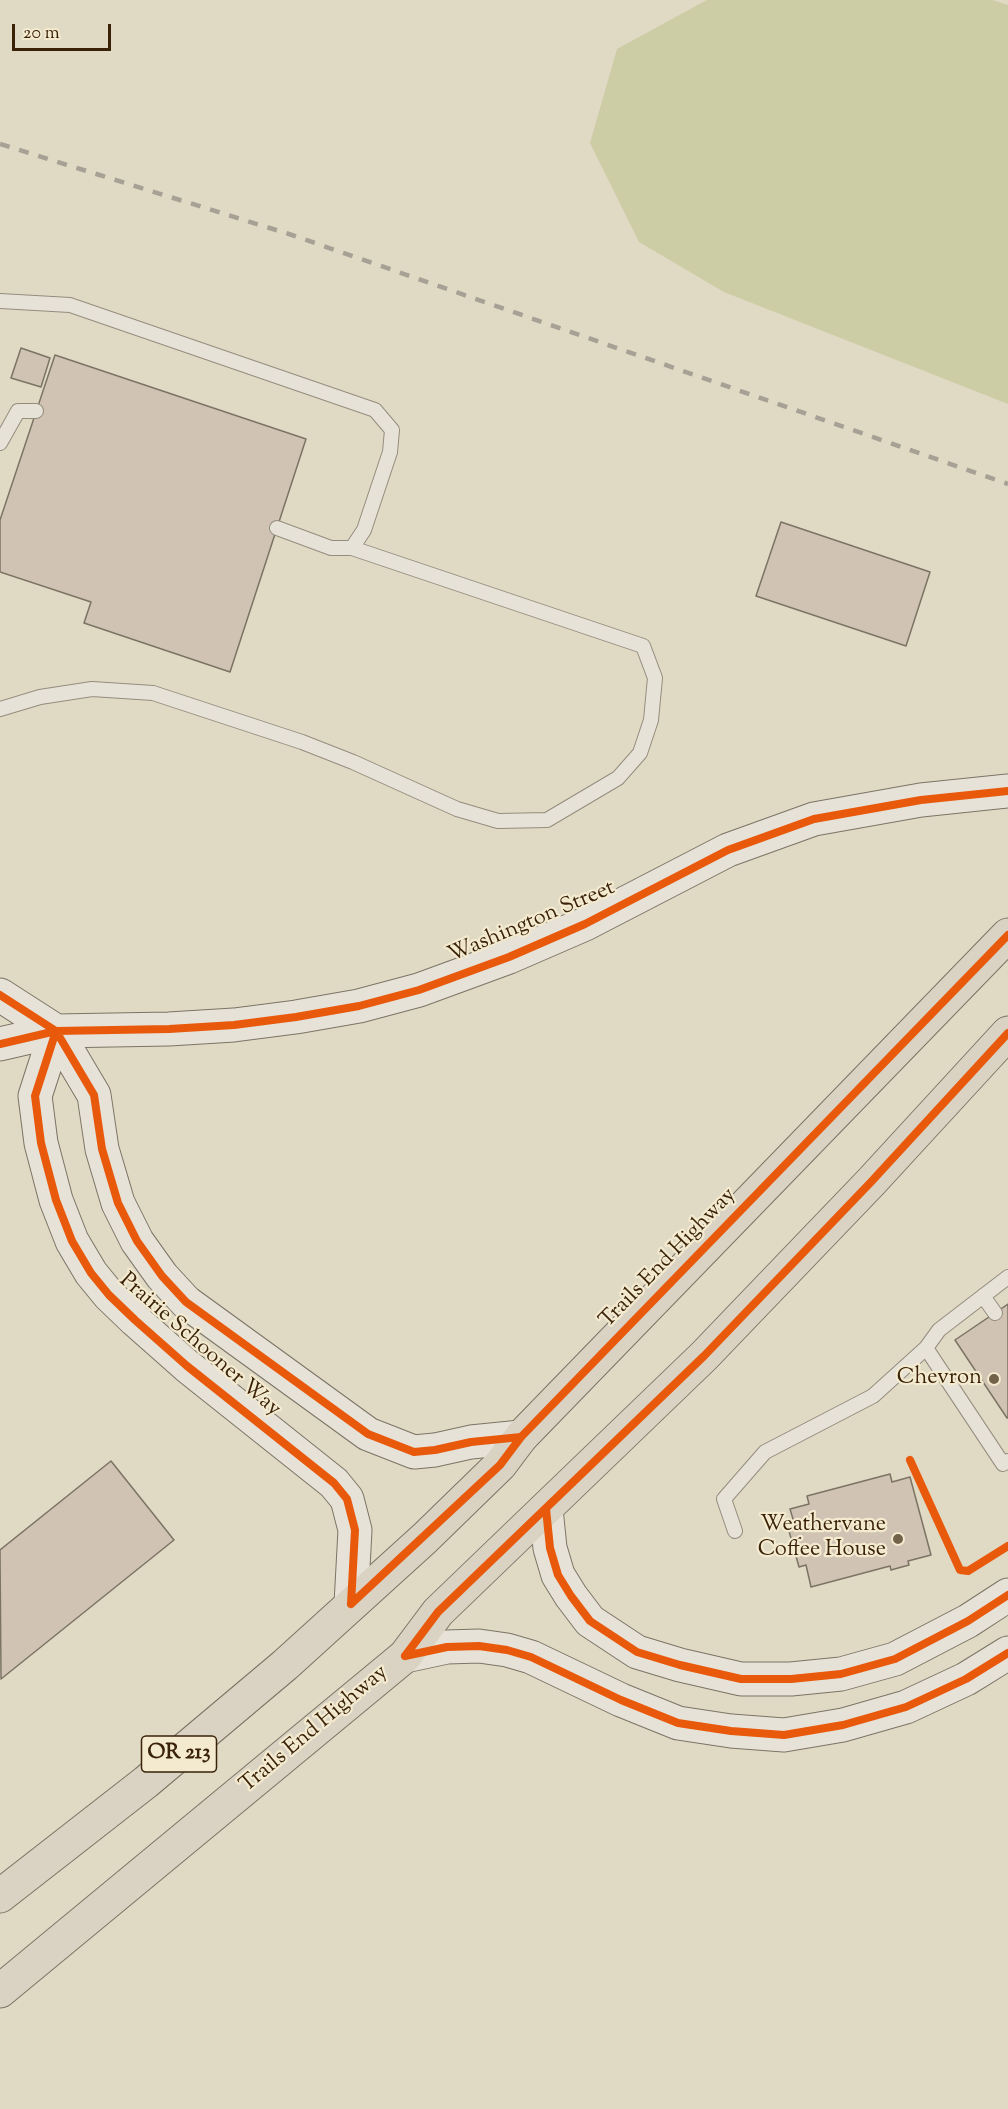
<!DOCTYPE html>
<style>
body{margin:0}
#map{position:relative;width:1008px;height:2109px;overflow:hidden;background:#e0d9c4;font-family:"Sorts Mill Goudy",serif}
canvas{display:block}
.scale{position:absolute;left:12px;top:24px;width:99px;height:27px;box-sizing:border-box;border:3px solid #392208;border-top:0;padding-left:8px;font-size:18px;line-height:21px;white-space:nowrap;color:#392208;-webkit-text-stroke:4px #f3ead0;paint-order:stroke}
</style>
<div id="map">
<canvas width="1008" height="2109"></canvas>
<div class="scale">20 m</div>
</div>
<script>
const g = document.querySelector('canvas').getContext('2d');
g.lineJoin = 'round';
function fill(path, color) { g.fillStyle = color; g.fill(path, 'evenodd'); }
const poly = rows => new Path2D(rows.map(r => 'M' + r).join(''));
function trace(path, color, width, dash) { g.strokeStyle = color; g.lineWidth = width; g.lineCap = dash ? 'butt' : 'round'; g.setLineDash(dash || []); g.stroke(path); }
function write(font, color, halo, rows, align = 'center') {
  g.font = font + ' "Sorts Mill Goudy",serif'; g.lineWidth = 4.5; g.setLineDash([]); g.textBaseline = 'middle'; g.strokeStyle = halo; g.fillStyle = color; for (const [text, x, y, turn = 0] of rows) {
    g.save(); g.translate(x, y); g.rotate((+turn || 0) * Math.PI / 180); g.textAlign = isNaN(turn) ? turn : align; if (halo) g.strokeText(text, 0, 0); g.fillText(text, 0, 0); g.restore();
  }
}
const green = poly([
 [707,0,992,0,1008,5,1008,404,724,292,639,242,590,143,617,49]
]);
const building = poly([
 [21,348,50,358,41,387,11,378,21,348],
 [55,355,306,439,230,672,84,623,91,602,0,572,0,520,55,355],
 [781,522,930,572,906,646,756,596,781,522],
 [1008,1304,1008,1418,1007,1418,955,1340,1008,1304],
 [111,1461,174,1540,1,1679,0,1550,111,1461],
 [890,1474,892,1482,910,1477,931,1555,908,1561,909,1565,891,1570,890,1566,811,1587,806,1565,799,1567,789,1531,796,1529,790,1509,809,1504,807,1496,890,1474]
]);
const lane = poly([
 [0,301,70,305,375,410,392,430,390,452,364,530,352,548],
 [0,443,18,411,36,411],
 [0,709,40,697,92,689,153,693,302,742,353,762,457,809,498,821,547,820,618,778,640,753,651,720,655,678,643,646,352,548,331,548,277,528],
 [983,1296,995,1313],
 [926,1348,1003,1464,1008,1461],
 [735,1531,724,1499,765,1452,873,1396,926,1348,939,1330,1008,1277]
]);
const secondary = poly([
 [0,995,56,1031,94,1095,102,1149,118,1203,137,1241,162,1276,186,1302,368,1434,414,1452,435,1450,471,1442,521,1437],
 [56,1031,35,1096,41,1143,56,1200,72,1241,91,1273,109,1295,135,1320,187,1366,334,1483,347,1499,355,1530,351,1604],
 [0,1044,56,1031,169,1029,234,1025,296,1017,359,1006,419,990,509,957,585,924,728,850,814,819,921,800,1008,791],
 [546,1509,550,1548,558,1575,571,1596,590,1621,637,1652,680,1665,741,1679,791,1679,841,1674,895,1659,968,1621,1008,1595],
 [405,1656,447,1647,479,1646,507,1650,531,1657,621,1700,678,1723,731,1731,784,1735,843,1725,906,1707,966,1679,1008,1653]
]);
const highway = poly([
 [0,1896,146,1782,285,1665,425,1538,500,1465,521,1437,1008,935],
 [0,1991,405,1656,438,1612,704,1356,871,1182,1008,1033]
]);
const rail = poly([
 [0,144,289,234,1008,484]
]);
const cycleway = poly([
 [0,995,56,1031,94,1095,102,1149,118,1203,137,1241,162,1276,186,1302,368,1434,414,1452,435,1450,471,1442,521,1437],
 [56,1031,35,1096,41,1143,56,1200,72,1241,91,1273,109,1295,135,1320,187,1366,334,1483,347,1499,355,1530,351,1604],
 [0,1044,56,1031,169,1029,234,1025,296,1017,359,1006,419,990,509,957,585,924,728,850,814,819,921,800,1008,791],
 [910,1460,960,1570,968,1571,1008,1546],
 [546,1509,550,1548,558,1575,571,1596,590,1621,637,1652,680,1665,741,1679,791,1679,841,1674,895,1659,968,1621,1008,1595],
 [351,1604,500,1465,521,1437,1008,935],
 [405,1656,438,1612,704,1356,871,1182,1008,1033],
 [405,1656,447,1647,479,1646,507,1650,531,1657,621,1700,678,1723,731,1731,784,1735,843,1725,906,1707,966,1679,1008,1653]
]);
const markers = [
 [994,1379,6,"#73624a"],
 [898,1539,6,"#73624a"]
];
const shields = [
 [179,1754,75]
];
const shieldNames = [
 ["OR 213",179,1754]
];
const streetNames = [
 ["Washington Street",532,923,-23],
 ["Trails End Highway",669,1259,-46],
 ["Prairie Schooner Way",199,1346,41],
 ["Trails End Highway",315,1730,-40]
];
const poiNames = [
 ["Chevron",982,1379],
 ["Weathervane",886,1526],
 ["Coffee House",886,1551]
];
fill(green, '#cccca5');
fill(building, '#d1c3b4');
trace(building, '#7b7465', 1.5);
trace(lane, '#948d7e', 16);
trace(secondary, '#7b7465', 35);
trace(highway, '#7b7465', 35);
trace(lane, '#e7e2d8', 14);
trace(secondary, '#e7e2d8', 33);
trace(highway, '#dad3c3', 33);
trace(rail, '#a6a095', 4.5, [10, 10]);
trace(cycleway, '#e8590c', 8);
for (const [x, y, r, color] of markers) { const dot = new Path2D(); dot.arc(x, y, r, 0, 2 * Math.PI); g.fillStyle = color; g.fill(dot); trace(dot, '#f3ead0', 2); }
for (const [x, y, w] of shields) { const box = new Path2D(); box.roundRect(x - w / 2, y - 18, w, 36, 4.5); g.fillStyle = '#f3ead0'; g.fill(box); trace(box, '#392208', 1.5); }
write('bold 21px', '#392208', null, shieldNames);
write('22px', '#392208', '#f3ead0', streetNames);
write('22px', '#392208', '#f3ead0', poiNames, 'right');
</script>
